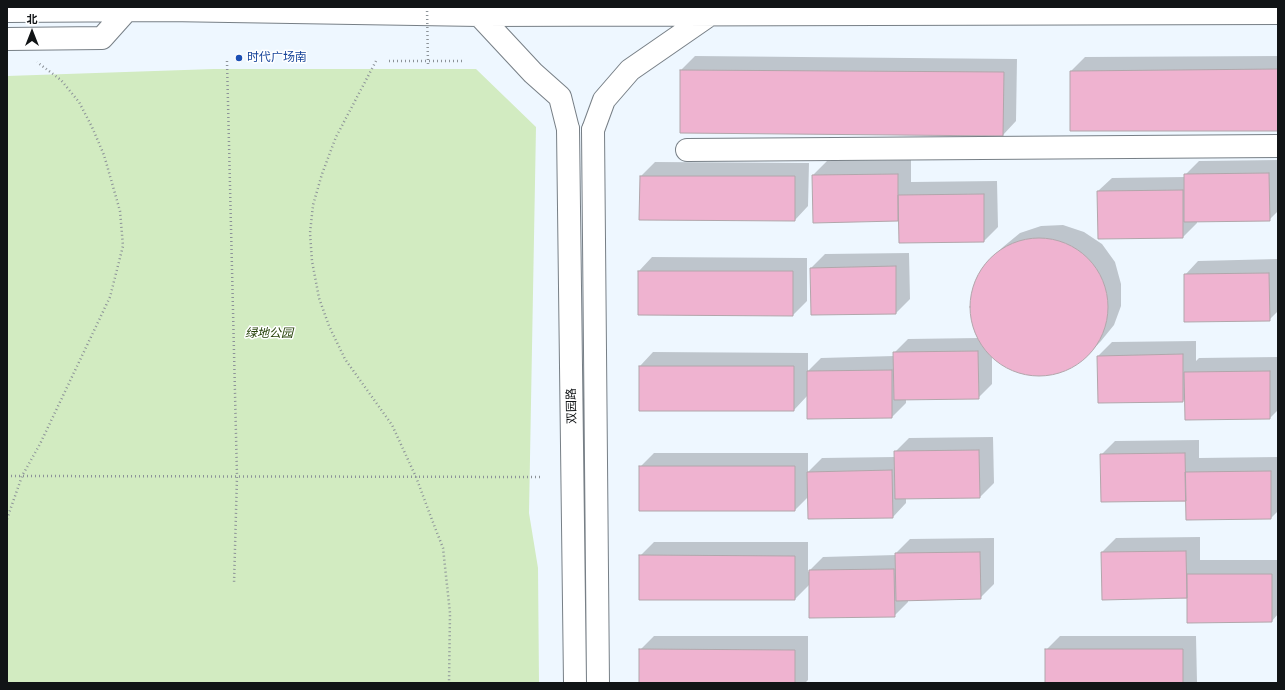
<!DOCTYPE html>
<meta charset="utf-8">
<style>
body{margin:0}
#map{position:relative;width:1285px;height:690px;overflow:hidden;background:#eef7ff;font-family:Bitter,"Noto Sans SC",serif}
canvas{display:block}
.frame{position:absolute;inset:0;border:8px solid #111416;pointer-events:none}
.north{position:absolute;left:12px;top:12px;width:40px;height:40px;-webkit-text-stroke:3px #fff;paint-order:stroke;rotate:0deg;font-size:11px;font-weight:700;line-height:16px;text-align:center;color:#111416}
.north::after{content:'';display:block;margin:auto;width:14px;height:18px;background:#111416;clip-path:polygon(50% 0,100% 100%,50% 72%,0 100%)}
</style>
<div id="map">
<canvas width="1285" height="690"></canvas>
<div class="frame"></div>
<div class="north">北</div>
</div>
<script>
const g = document.querySelector('canvas').getContext('2d');
g.lineJoin = 'round';
function fill(path, color) { g.fillStyle = color; g.fill(path, 'evenodd'); }
const poly = rows => new Path2D(rows.map(r => 'M' + r).join(''));
function trace(path, color, width, dash) { g.strokeStyle = color; g.lineWidth = width; g.lineCap = dash ? 'butt' : 'round'; g.setLineDash(dash || []); g.stroke(path); }
function write(font, color, halo, rows, align = 'center') {
  g.font = font + ' Bitter,"Noto Sans SC",serif'; g.lineWidth = 3; g.setLineDash([]); g.textBaseline = 'middle'; g.strokeStyle = halo; g.fillStyle = color; for (const [text, x, y, turn = 0] of rows) {
    g.save(); g.translate(x, y); g.rotate((+turn || 0) * Math.PI / 180); g.textAlign = isNaN(turn) ? turn : align; if (halo) g.strokeText(text, 0, 0); g.fillText(text, 0, 0); g.restore();
  }
}
const green = poly([
 [214,69,476,69,536,127,529,513,538,568,539,683,7,683,7,76]
]);
const shadow = poly([
 [695,56,1017,59,1016,121,1003,135,681,132,681,70],
 [1278,56,1278,130,1071,71,1085,57],
 [911,160,911,182,997,181,998,227,984,241,900,220,814,222,813,175,827,161],
 [1278,160,1278,211,1269,220,1197,221,1197,223,1183,237,1098,191,1112,178,1185,177,1185,175,1199,161],
 [655,162,809,163,808,206,795,220,641,176],
 [1063,225,1084,232,1102,244,1115,262,1121,284,1121,306,1114,325,1101,341,1087,356,1070,368,1051,374,1030,375,1010,369,992,357,992,384,978,398,906,399,906,403,892,417,808,395,794,410,640,366,653,352,808,353,808,371,821,358,894,356,894,353,908,339,979,338,972,322,971,300,977,279,989,261,1003,247,1020,233,1041,226],
 [909,253,910,299,896,313,811,268,825,254],
 [652,257,807,258,807,301,793,315,639,271],
 [1278,259,1278,311,1269,320,1185,275,1198,261],
 [1196,341,1196,361,1199,358,1278,357,1278,410,1270,418,1186,398,1183,401,1098,356,1112,342],
 [993,437,994,483,980,497,906,498,906,503,893,517,809,496,795,510,640,467,654,453,808,453,808,472,822,458,895,457,895,452,909,438],
 [1199,440,1199,458,1278,457,1278,511,1271,518,1101,455,1115,441],
 [1200,537,1200,560,1278,560,1278,614,1272,621,1188,597,1103,599,1102,552,1116,538],
 [994,538,994,584,980,598,908,600,908,602,894,616,810,584,795,599,640,556,654,542,808,542,808,572,823,557,896,555,896,553,910,539],
 [654,636,808,636,808,680,805,683,640,683,640,650],
 [1060,636,1196,636,1197,682,1046,683,1046,650]
]);
const building = poly([
 [1278,69,1278,131,1070,131,1070,71,1278,69],
 [680,70,1004,72,1003,136,680,133,680,70],
 [1269,173,1270,221,1184,222,1184,174,1269,173],
 [898,174,898,221,813,223,812,175,898,174],
 [640,176,795,176,795,221,639,220,640,176],
 [1183,190,1183,238,1098,239,1097,191,1183,190],
 [984,194,984,242,899,243,898,195,984,194],
 '970 307a69 69 0 1 1 138 0a69 69 0 1 1-138 0Z',
 [896,266,896,314,811,315,810,268,896,266],
 [638,271,793,271,793,316,638,315,638,271],
 [1269,273,1270,321,1184,322,1184,274,1269,273],
 [978,351,979,399,894,400,893,352,978,351],
 [1183,354,1183,402,1098,403,1097,356,1183,354],
 [639,366,794,366,794,411,639,411,639,366],
 [892,370,892,418,807,419,807,371,892,370],
 [1270,371,1270,419,1185,420,1184,372,1270,371],
 [979,450,980,498,895,499,894,451,979,450],
 [1185,453,1186,501,1101,502,1100,454,1185,453],
 [639,466,795,466,795,511,639,511,639,466],
 [892,470,893,518,808,519,807,472,892,470],
 [1271,471,1271,519,1186,520,1185,472,1271,471],
 [1186,551,1187,598,1102,600,1101,552,1186,551],
 [980,552,981,599,896,601,895,553,980,552],
 [639,555,795,556,795,600,639,600,639,555],
 [894,569,895,617,809,618,809,570,894,569],
 [1187,574,1272,574,1272,622,1187,623,1187,574],
 [639,649,795,650,795,683,639,683,639,649],
 [1045,649,1183,649,1183,683,1045,683,1045,649]
]);
const path = poly([
 [227,61,237,476,234,584],
 [376,61,336,137,322,174,313,205,310,233,312,261,319,298,329,326,345,359,392,425,416,477,429,512,443,548,450,613,449,683],
 [389,61,465,61],
 [7,476,543,477],
 [7,519,22,476,40,444,110,297,123,246,120,211,104,155,92,127,79,102,61,80,37,62]
]);
const minor = poly([
 [687,150,1278,146]
]);
const secondary = poly([
 [568,129,575,683],
 [593,130,598,683]
]);
const primary = poly([
 [7,11,167,10,479,15,1278,13],
 [479,15,533,73,560,97,568,129],
 [7,39,102,38,127,10],
 [593,130,604,100,630,70,711,14]
]);
const pathBridge = poly([
 [427,7,428,66]
]);
const markers = [
 [239,58,4,"#1a4fb4"]
];
const transitNames = [
 ["时代广场南",247,58]
];
const parkNames = [
 ["绿地公园",269,334]
];
const streetNames = [
 ["双园路",572,406,-91]
];
fill(green, '#d2ebc1');
fill(shadow, '#0003');
fill(building, '#efb3d0');
trace(building, '#b1a6ab', 1);
trace(minor, '#777f86', 24);
trace(secondary, '#777f86', 24);
trace(primary, '#777f86', 24);
trace(path, '#8c9298', 2.5, [1, 3]);
trace(minor, '#fff', 22);
trace(secondary, '#fff', 22);
trace(primary, '#fff', 22);
trace(pathBridge, '#8c9298', 2.5, [1, 3]);
for (const [x, y, r, color] of markers) { const dot = new Path2D(); dot.arc(x, y, r, 0, 2 * Math.PI); g.fillStyle = color; g.fill(dot); trace(dot, '#fff', 1.5); }
write('12px', '#164399', '#fff', transitNames, 'left');
write('italic 12px', '#26420a', '#fff', parkNames);
write('12px', '#111416', '#fff', streetNames);
</script>
